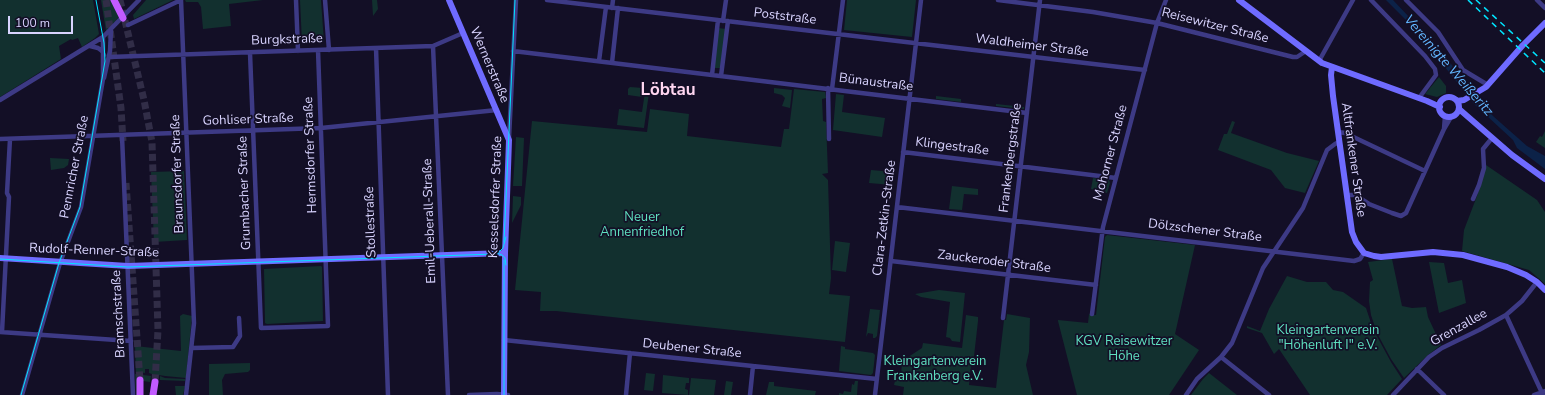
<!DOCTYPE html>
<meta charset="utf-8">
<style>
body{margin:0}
#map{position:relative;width:1545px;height:395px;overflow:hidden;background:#130f26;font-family:"Nunito Sans",sans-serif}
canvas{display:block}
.scale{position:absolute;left:8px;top:16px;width:65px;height:18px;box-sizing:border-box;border:2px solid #d9d4ff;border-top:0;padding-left:5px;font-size:12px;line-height:14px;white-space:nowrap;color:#d9d4ff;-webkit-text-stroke:3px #130f26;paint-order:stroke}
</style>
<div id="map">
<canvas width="1545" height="395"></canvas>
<div class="scale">100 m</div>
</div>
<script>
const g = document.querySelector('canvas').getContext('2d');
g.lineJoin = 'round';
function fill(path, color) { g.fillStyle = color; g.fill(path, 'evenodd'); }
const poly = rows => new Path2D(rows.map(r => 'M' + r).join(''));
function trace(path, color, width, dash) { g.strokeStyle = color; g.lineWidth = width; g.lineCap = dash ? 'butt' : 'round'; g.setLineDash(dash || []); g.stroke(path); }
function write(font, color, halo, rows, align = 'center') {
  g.font = font + ' "Nunito Sans",sans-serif'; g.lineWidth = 3.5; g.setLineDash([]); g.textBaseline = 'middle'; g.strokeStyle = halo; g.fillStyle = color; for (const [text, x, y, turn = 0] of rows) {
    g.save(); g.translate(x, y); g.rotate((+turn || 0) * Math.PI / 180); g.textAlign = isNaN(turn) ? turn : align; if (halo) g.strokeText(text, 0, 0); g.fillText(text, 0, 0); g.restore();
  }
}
const green = poly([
 [0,0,93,0,99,34,95,38,82,47,78,38,72,40,71,39,59,46,61,59,0,97],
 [101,0,112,0,119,17,106,31],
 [146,0,173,0,134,19,133,15],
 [185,0,263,0,229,4,231,26,203,29,201,7,198,2,186,2],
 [300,0,321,0,324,42,302,43],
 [372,0,377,0,378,9,373,16],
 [847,0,916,0,912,37,844,30],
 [718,28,726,29,721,68,714,68],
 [1439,77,1446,86,1446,93,1437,97,1425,94],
 [630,87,643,88,642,97,628,95,628,89],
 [774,88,792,90,790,108,782,106,785,98,782,95,774,93],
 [794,89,825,92,826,98,822,99,823,121,826,122,828,173,822,174,828,180,831,278,829,294,850,296,845,342,556,311,540,311,541,292,515,290,532,121,647,132,650,109,689,114,687,136,781,147,784,129,789,129],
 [645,92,649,93,644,128,617,125,619,109,642,112],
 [836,94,844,95,842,112,885,118,882,137,833,130],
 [936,96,961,99,961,102,936,99],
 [996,104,1024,107,1024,109,996,106],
 [1232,121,1235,122,1231,133,1287,153,1319,161,1305,193,1285,188,1271,170,1218,150,1224,134,1227,134],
 [1545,131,1545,148,1536,142,1540,136,1542,137],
 [516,137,524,138,522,186,513,186],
 [50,158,69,159,68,165,64,168,51,170],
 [1486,165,1537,200,1545,212,1545,284,1529,270,1462,251,1464,230,1477,196],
 [871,170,893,172,892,185,869,183],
 [184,171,187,240,154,242,151,172],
 [1093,178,1109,180,1110,183,1107,193,1091,189],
 [952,186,978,189,978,195,964,194,962,210,949,209],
 [513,196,521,197,521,205,512,223],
 [1107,235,1195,245,1175,334,1199,350,1169,395,1077,395,1058,321,1058,320,1088,323,1089,314,1096,315,1105,237],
 [835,241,850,243,846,272,832,270],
 [1392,259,1402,306,1412,308,1426,307,1428,317,1441,345,1428,355,1404,378,1391,359,1377,333,1371,315,1369,301,1370,282,1373,280,1368,262],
 [1429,262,1444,263,1448,283,1462,280,1466,303,1439,313],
 [321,266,322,267,323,321,267,324,265,323,264,269],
 [1287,276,1307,282,1326,282,1333,290,1343,292,1366,308,1373,329,1391,362,1402,379,1387,395,1310,395,1279,349,1274,354,1262,333,1247,328,1247,326,1260,331,1269,309],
 [939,290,965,293,960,342,952,341,950,338,946,337,950,302,921,297,915,294],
 [870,309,880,310,877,336,875,338,873,338,873,334,868,333,866,337],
 [183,314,192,316,186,378,165,376,152,374,149,373,149,369,145,369,145,373,136,372,135,346,181,351,180,316],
 [1007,314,1030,318,1029,352,1026,365,1033,395,903,395,904,387,894,385,896,377,901,377,902,361,922,348,923,343,962,348,966,315,978,317,978,321,973,365,971,365,969,385,996,388,1004,320,1006,320],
 [841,346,845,347,845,349,873,353,875,355,873,373,871,375,839,371],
 [250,363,250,370,248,372,225,374,222,380,223,395,209,395,209,364],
 [646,373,655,374,653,391,644,390],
 [1209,373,1237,395,1191,395,1203,379],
 [135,374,151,376,150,382,143,381,143,376,139,377,137,395,136,395],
 [663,375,689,378,689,383,686,383,685,389,688,390,688,395,662,393],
 [160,376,165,378,185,379,185,381,160,380],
 [691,378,716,380,714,395,689,395],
 [726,381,733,382,731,395,724,395],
 [855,381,858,381,857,395,839,395,839,393,843,394,844,391,851,392,852,384,854,385],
 [769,382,774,382,774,386,816,391,815,395,766,395],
 [175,386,185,386,183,395,176,395]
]);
const water = poly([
 [1386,0,1393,0,1443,53,1471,91,1493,116,1527,146,1545,156,1545,169,1517,148,1513,140,1474,104,1437,57,1407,21]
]);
const primaryTunnel = poly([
 [106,0,121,108,123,141],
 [120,0,144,100,152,142,158,330,155,382],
 [126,183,140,380]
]);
const street = poly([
 [181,0,194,323,186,395],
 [296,0,298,51],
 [325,0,329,50],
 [547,0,1145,70],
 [998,0,1093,12,1157,23,1293,57,1297,57,1306,51],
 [1371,0,1425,56,1435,69,1436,75,1419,98],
 [1406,0,1438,32,1463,70,1488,85],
 [1537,0,1545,8],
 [612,8,613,0],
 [723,21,726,0],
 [128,25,181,0],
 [90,46,98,48,102,51,104,55],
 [433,46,448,395],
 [376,48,388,395],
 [513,51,1027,113],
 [250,53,261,328,328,326,318,50],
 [109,57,433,46,463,33],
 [599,61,606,7],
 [1319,61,1353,0],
 [612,63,618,8],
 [712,75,718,20],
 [721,76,728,21],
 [104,78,110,51,111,30],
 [828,88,829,139],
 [832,89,843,0],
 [0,100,103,37,139,0],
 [1444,129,1445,116],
 [1338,132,1345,133,1425,171],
 [122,136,133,395],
 [509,138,516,0],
 [0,139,321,128,497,110],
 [903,152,1116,178],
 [1347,195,1355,195,1369,204,1392,213,1401,216,1406,213,1444,129,1451,117],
 [1473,199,1479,185,1484,168,1483,149,1492,138],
 [897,207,1354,261,1360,259,1364,253],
 [891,261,1096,285],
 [1092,314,1103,227,1157,23,1166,0],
 [1506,315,1543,395],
 [1003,318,1040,0],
 [0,332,131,341],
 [2,332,9,197,7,193,10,139],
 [504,340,877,379],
 [192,348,233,347,240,336,239,318],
 [1221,357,1269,395],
 [1417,369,1444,395],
 [22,395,60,263,81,207,103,79,103,37],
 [469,395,497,394,508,395],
 [626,395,630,353],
 [750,395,753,366],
 [875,395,921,0],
 [1186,395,1197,379,1221,357,1232,343,1263,268,1303,208,1327,150,1335,144,1339,142],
 [1393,395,1429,357,1442,348,1479,330,1506,315,1522,301,1537,282],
 [1534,395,1545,391]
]);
const secondary = poly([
 [449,0,509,140,505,253,504,395],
 [1239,0,1322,63,1427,101,1440,107],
 [1332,67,1331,75,1333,96,1352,232,1356,242,1364,253,1374,256,1381,257,1433,252,1463,255,1507,267,1526,275,1537,282,1545,290],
 '1439 107a10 10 0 1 1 20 0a10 10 0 1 1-20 0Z',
 [1457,101,1464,100,1486,87,1523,45,1545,23],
 [1459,109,1512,155,1545,179],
 [0,258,128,266,505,253]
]);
const primary = poly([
 [114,0,123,18],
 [140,380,140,395],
 [153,395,155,382]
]);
const tram = poly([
 [504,242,515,0],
 [493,252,502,255,505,258,506,265],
 [0,259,128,267,494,254,498,253,503,248,506,237],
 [21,395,59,263,80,207,105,61,104,43,96,0],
 [504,395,504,260]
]);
const rail = poly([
 [1468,0,1545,73],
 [1476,0,1545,63]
]);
const streetNames = [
 ["Poststraße",785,17,7],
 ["Reisewitzer Straße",1215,26,14],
 ["Burgkstraße",287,40,-2],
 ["Waldheimer Straße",1032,46,7],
 ["Wernerstraße",489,65,67],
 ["Bünaustraße",876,83,7],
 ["Gohliser Straße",248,120,-2],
 ["Klingestraße",952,147,7],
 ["Mohorner Straße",1111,153,-75],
 ["Hermsdorfer Straße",311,155,-92],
 ["Frankenbergstraße",1011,158,-83],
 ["Altfrankener Straße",1353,160,82],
 ["Pennricher Straße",75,167,-79],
 ["Braunsdorfer Straße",178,174,-92],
 ["Grumbacher Straße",245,193,-92],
 ["Kesselsdorfer Straße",496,197,-88],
 ["Clara-Zetkin-Straße",885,218,-83],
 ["Emil-Ueberall-Straße",430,221,-92],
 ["Stollestraße",371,222,-92],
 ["Dölzschener Straße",1205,231,7],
 ["Rudolf-Renner-Straße",94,251,2],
 ["Zauckeroder Straße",994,262,7],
 ["Bramschstraße",119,314,-93],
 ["Grenzallee",1459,328,-29],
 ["Deubener Straße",692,349,6]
];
const parkNames = [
 ["Neuer",642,218],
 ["Annenfriedhof",642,233],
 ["Kleingartenverein",1328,331],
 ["\"Höhenluft I\" e.V.",1328,346],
 ["KGV Reisewitzer",1124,342],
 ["Höhe",1124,357],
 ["Kleingartenverein",935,362],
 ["Frankenberg e.V.",935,377]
];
const waterNames = [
 ["Vereinigte Weißeritz",1448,66,49]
];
const districtNames = [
 ["Löbtau",668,91]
];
fill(green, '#12302f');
fill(water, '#0c2248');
trace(primaryTunnel, '#312d47', 7, [7, 3.5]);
trace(street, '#3d3a85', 4.5);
trace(secondary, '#6f6bff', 6);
trace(primary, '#c25bff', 7);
trace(tram, '#00e5ff', 1);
trace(rail, '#00e5ff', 1.5, [6, 5]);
write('13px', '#d9d4ff', '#130f26', streetNames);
write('13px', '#5fe0c0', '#130f26', parkNames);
write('italic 14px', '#62b6ff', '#130f26', waterNames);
write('bold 17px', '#ffd6f0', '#130f26', districtNames);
</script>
